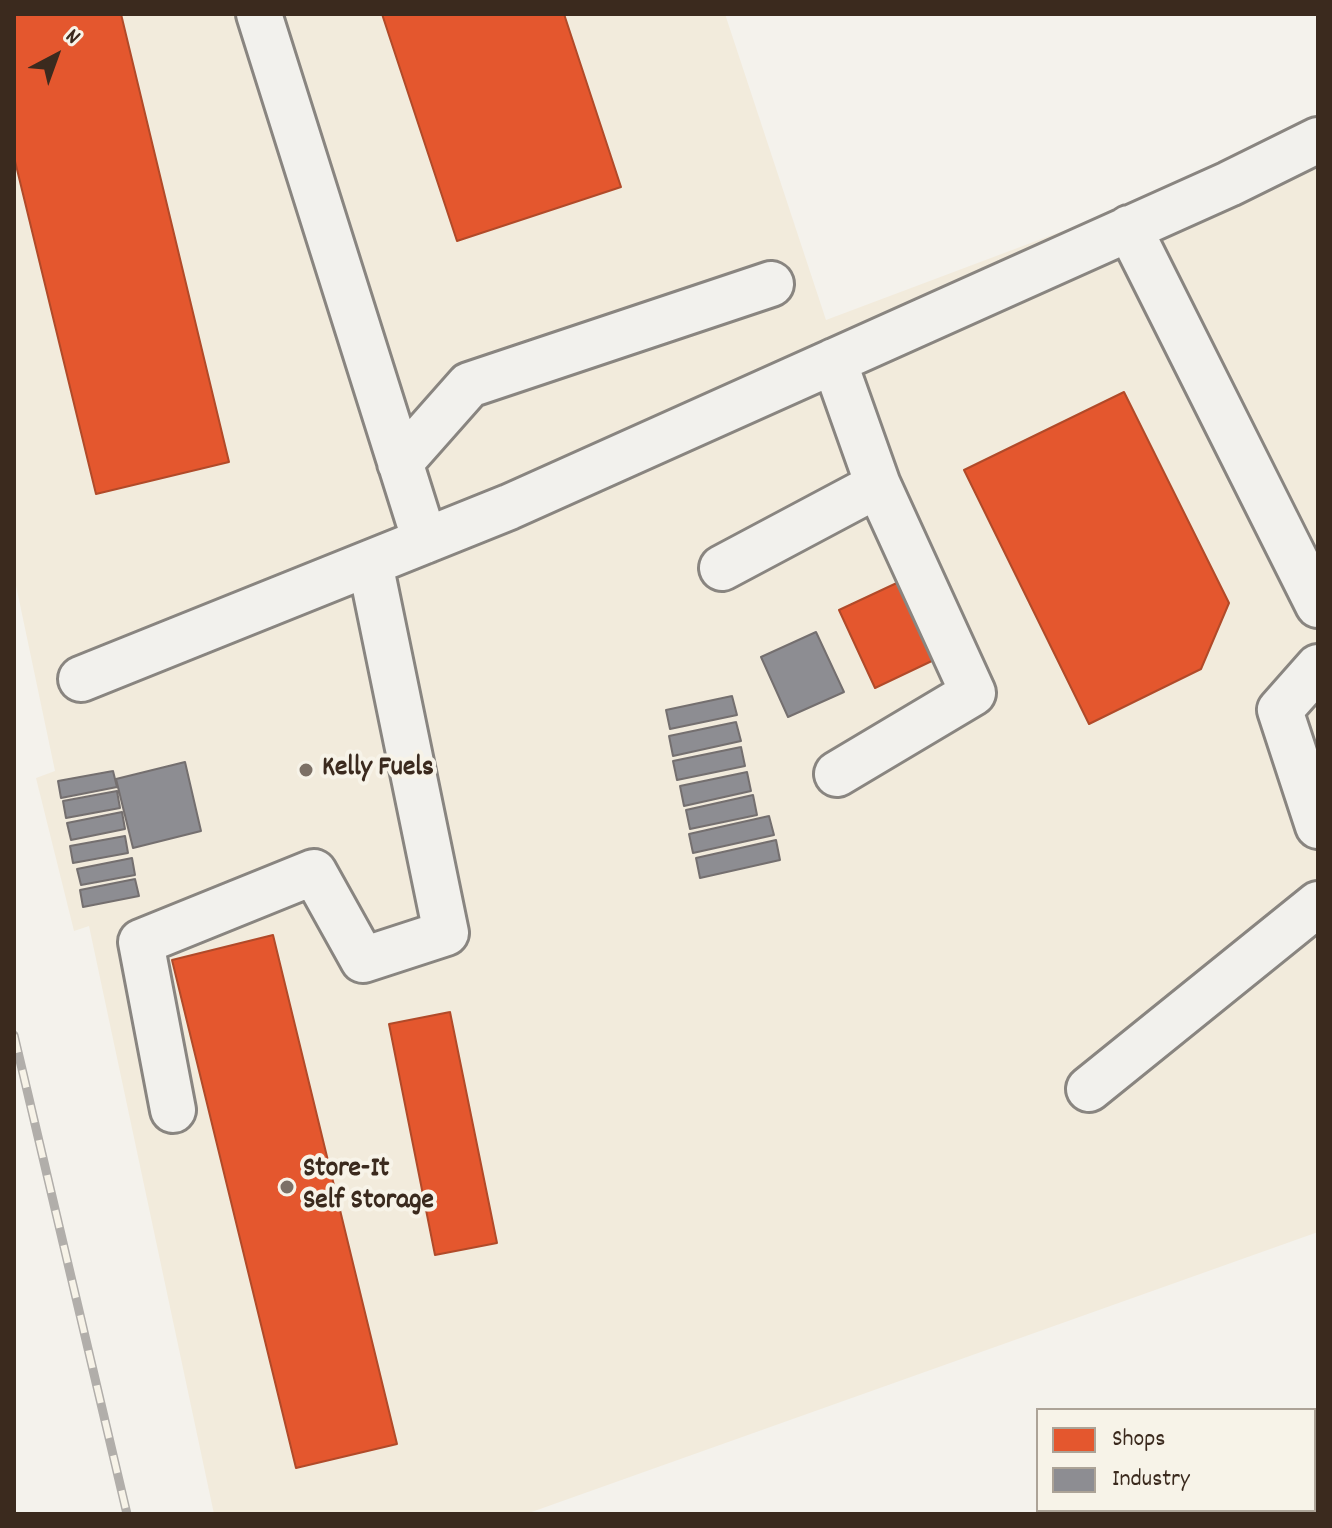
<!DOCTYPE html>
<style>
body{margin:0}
#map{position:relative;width:1332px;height:1528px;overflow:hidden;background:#f4f2ec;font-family:Dekko,sans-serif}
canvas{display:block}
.frame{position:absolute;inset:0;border:16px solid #3b2a1e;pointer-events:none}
.legend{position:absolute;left:1036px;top:1408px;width:280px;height:104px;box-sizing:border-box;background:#f7f3e8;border:2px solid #aca397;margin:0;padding:10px 14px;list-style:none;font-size:24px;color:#3b2a1e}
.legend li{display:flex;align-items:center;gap:16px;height:40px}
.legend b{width:40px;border:2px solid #aca397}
.north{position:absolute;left:16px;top:16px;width:80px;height:80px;-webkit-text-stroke:6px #f7f3e8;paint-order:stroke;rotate:41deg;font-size:22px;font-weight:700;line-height:32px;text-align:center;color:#3b2a1e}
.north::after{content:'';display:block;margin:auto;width:28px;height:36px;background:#3b2a1e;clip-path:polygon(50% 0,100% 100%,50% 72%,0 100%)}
</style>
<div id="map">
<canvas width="1332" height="1528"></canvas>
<div class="frame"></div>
<ul class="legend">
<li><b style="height:22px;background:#e4572e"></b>Shops</li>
<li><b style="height:22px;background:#8d8d92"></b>Industry</li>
</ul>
<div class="north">N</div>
</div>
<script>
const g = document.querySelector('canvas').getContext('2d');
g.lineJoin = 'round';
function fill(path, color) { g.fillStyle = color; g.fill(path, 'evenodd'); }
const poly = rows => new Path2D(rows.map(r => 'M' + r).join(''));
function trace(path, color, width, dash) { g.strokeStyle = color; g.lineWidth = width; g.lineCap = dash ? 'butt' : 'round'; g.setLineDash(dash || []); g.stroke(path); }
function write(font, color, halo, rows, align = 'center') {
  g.font = font + ' Dekko,sans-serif'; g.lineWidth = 8; g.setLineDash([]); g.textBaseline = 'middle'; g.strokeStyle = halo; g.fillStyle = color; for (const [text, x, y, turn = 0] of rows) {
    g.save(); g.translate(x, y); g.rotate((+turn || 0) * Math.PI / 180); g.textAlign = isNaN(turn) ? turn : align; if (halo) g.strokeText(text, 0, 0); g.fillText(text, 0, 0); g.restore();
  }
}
const built = poly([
 [14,14,725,14,826,320,1318,135,1318,1232,526,1514,214,1514,89,926,74,931,36,778,55,771,14,576]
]);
const shops = poly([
 [14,14,121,14,229,462,96,494,14,157,14,14],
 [382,14,564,14,621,187,457,241,382,14],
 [1124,392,1229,603,1201,669,1089,724,964,470,1124,392],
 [901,581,936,659,875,688,839,610,901,581],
 [273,935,397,1444,296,1468,172,960,273,935],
 [450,1012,497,1243,435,1255,389,1024,450,1012]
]);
const industry = poly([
 [816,632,844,692,788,717,761,657,816,632],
 [732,696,737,715,670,729,666,710,732,696],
 [736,722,741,741,673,756,669,736,736,722],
 [741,747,745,766,677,780,673,761,741,747],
 [185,762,201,831,133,848,116,779,185,762],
 [113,771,117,787,61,798,58,781,113,771],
 [747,772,751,791,684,806,680,786,747,772],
 [117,791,120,808,66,818,63,801,117,791],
 [753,795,757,815,690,829,686,810,753,795],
 [122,812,125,829,71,840,67,823,122,812],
 [769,816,774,835,693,853,689,834,769,816],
 [125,836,128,853,73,863,70,846,125,836],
 [776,840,780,860,700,878,696,858,776,840],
 [132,858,135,875,81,885,77,869,132,858],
 [135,879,139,896,83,907,80,890,135,879]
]);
const minor = poly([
 [259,14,425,541],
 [1129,228,1318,605],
 [834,361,878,485,973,693,837,774],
 [400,463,469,385,771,284],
 [722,568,878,485],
 [1318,667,1280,710,1318,826],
 [81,679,509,507,1229,184,1318,140],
 [1089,1089,1318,904],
 [173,1110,141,942,314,872,363,960,446,933,370,563]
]);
const rail = poly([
 [14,1035,127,1514]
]);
const markers = [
 [306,770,8,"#7c7066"],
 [287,1187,8,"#7c7066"]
];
const poiNames = [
 ["Kelly Fuels",322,770],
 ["Store-It",303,1171],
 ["Self Storage",303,1203]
];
fill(built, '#f2ebdc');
fill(shops, '#e4572e');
trace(shops, '#b14a29', 2);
fill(industry, '#8d8d92');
trace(industry, '#746f6f', 2);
trace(minor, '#898580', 50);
trace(minor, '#f2f1ed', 44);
trace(rail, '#b1aeaa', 9);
trace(rail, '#f7f3e8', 6, [18]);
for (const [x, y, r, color] of markers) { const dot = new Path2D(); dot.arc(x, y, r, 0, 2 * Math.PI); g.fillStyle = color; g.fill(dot); trace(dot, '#f7f3e8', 3); }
write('bold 28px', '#3b2a1e', '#f7f3e8', poiNames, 'left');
</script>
